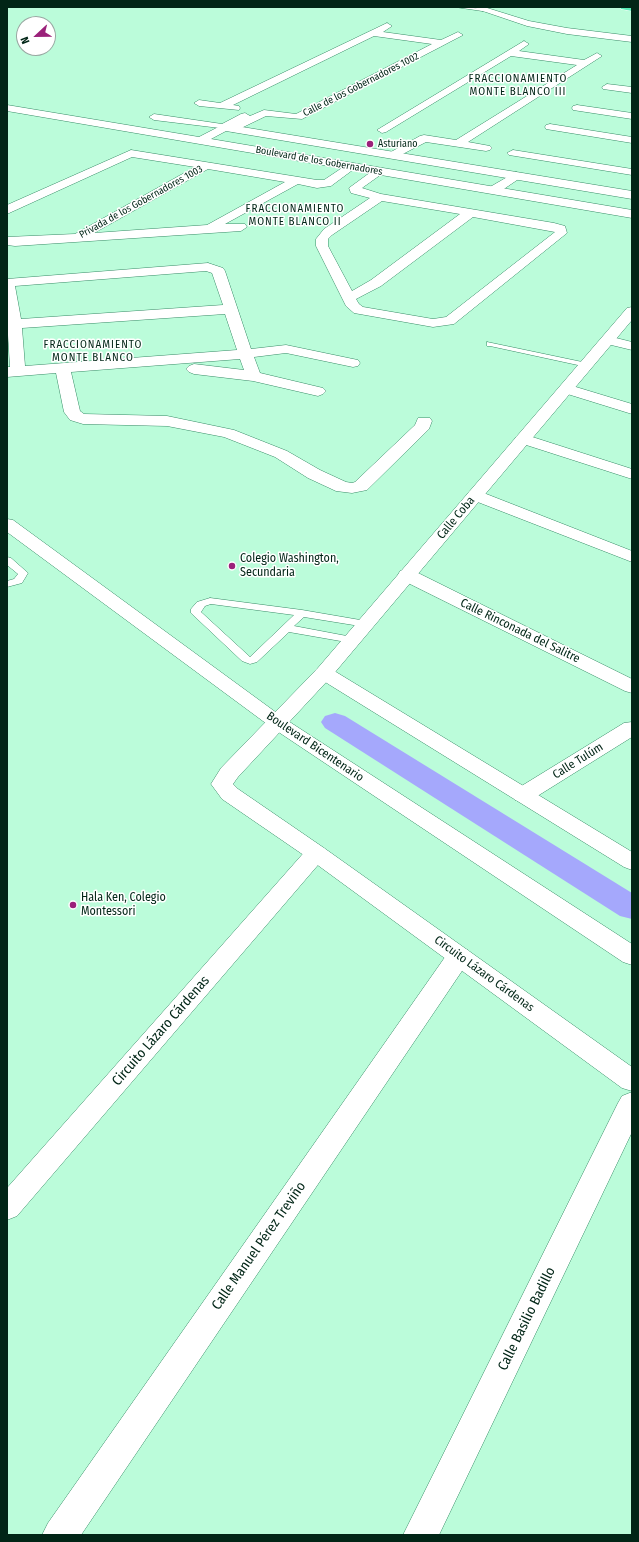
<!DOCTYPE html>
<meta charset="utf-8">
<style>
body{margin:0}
#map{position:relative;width:639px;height:1542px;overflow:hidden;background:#bbfcda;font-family:"Fira Sans Condensed",sans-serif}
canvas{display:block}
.frame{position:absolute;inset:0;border:8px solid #012516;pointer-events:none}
.north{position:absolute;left:16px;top:16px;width:40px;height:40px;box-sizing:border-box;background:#fff;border:1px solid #99a8a2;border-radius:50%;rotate:248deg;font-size:11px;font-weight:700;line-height:16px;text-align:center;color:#012516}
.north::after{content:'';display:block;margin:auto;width:14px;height:18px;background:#9b217a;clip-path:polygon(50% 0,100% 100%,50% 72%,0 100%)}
</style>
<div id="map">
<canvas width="639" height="1542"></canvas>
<div class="frame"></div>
<div class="north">N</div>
</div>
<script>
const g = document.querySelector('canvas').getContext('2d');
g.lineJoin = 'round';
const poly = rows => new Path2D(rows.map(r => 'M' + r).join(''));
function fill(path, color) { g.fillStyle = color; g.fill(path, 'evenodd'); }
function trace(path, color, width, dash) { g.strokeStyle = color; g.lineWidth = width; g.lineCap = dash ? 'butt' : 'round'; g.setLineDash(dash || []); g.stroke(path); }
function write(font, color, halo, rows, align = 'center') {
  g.font = font + ' "Fira Sans Condensed",sans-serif'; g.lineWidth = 3; g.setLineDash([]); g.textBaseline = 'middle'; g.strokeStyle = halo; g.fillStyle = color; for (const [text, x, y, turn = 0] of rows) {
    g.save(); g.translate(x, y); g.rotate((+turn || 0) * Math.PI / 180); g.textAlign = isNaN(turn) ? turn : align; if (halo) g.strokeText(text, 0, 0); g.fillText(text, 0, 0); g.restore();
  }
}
const canal = poly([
 [335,713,345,716,632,893,632,919,620,916,325,728,321,722,325,716,335,713]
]);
const service = poly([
 [455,7,468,7,491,11,489,12,455,7],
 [487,342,587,363,591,365,587,367,490,346,487,346,487,342],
 [7,557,11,558,28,573,22,583,7,587,7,581,14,579,18,574,7,565,7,557],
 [210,598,302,610,366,621,371,624,366,627,304,617,294,626,352,637,357,640,352,643,289,632,257,662,250,664,242,661,191,613,191,609,197,602,210,598],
 [211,604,294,615,250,657,201,612,205,606,211,604]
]);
const minor = poly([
 [471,7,484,7,529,21,567,28,632,36,632,42,567,34,527,26,471,7],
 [387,23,392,26,383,32,441,40,458,32,463,35,302,119,266,116,233,132,228,129,154,120,149,117,154,114,222,124,241,114,245,113,250,116,264,110,296,114,432,44,374,36,233,105,239,106,240,108,239,110,199,106,194,103,199,100,220,103,387,23],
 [524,41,529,44,519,51,584,60,597,53,602,56,468,142,490,146,492,148,490,150,486,151,426,142,397,157,389,157,387,155,389,153,420,136,424,135,456,140,577,65,511,56,386,132,382,133,377,130,524,41],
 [607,84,632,87,632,93,603,89,602,87,607,84],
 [577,105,632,113,632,119,573,110,572,108,573,106,577,105],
 [550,124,632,137,632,143,546,129,545,127,546,125,550,124],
 [131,150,317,180,324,180,348,164,356,164,358,166,331,186,317,188,298,184,225,224,245,224,247,227,241,231,15,246,7,245,7,237,75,234,195,167,132,157,7,214,7,205,131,150],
 [208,169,285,182,207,225,94,233,208,169],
 [513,150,632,169,632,175,509,155,507,153,513,150],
 [379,168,385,171,383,173,362,188,381,194,554,223,565,226,567,233,454,324,433,327,354,313,346,306,316,246,316,239,324,229,370,198,351,193,349,188,375,169,379,168],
 [382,201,460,214,371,280,352,291,328,246,328,239,332,235,382,201],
 [473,217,555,232,446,317,433,319,363,307,359,304,356,299,381,286,473,217],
 [208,263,223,268,225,271,251,349,286,345,353,359,358,360,360,363,358,366,353,367,286,353,254,357,260,373,323,388,326,391,323,394,318,396,253,381,194,374,189,372,186,369,189,366,194,364,244,370,240,359,71,372,80,411,84,414,167,416,234,430,287,451,320,470,346,482,352,483,355,482,415,425,418,418,430,418,432,421,429,429,367,490,352,493,336,491,308,478,275,457,224,437,167,426,83,424,70,420,64,412,56,373,7,377,7,367,10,367,7,319,7,279,208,263],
 [206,271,212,273,223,305,21,319,15,286,206,271],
 [225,314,237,350,25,366,22,328,225,314],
 [608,336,632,342,632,350,603,343,601,340,603,337,608,336],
 [566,384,632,404,632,414,561,392,558,389,561,386,566,384],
 [523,434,632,469,632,479,517,442,515,439,517,436,523,434],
 [476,490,632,551,632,562,470,499,467,495,470,491,476,490],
 [407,569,414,571,632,679,632,693,625,691,400,579,398,575,400,571,407,569],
 [632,722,632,737,531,800,523,802,515,800,512,795,515,790,624,723,632,722],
 [316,845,324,848,328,853,324,858,17,1216,7,1220,7,1188,308,848,316,845],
 [459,947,468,950,472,956,468,962,81,1535,42,1535,48,1523,450,950,459,947],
 [632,1092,632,1132,439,1535,403,1535,618,1103,622,1096,632,1092]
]);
const tertiary = poly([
 [516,172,522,176,520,178,498,193,490,193,488,190,490,187,516,172],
 [632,307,632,320,331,677,238,777,233,784,238,789,324,848,632,1067,632,1091,622,1088,308,858,222,799,211,784,221,768,317,669,627,308,632,307]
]);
const secondary = poly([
 [7,105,199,137,224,124,632,191,632,199,226,131,211,139,632,210,632,218,7,111,7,105],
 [7,519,13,520,285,719,632,944,632,965,623,962,271,727,7,532,7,519],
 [324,667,331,669,632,852,632,870,624,867,317,677,314,673,317,669,324,667]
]);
const trunk = poly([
 [620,7,632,7,632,11,621,9,620,7]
]);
const markers = [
 [370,144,4,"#9b217a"],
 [232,566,4,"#9b217a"],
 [73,905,4,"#9b217a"]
];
const farStreetnames = [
 ["Calle de los Gobernadores 1002",361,85,-27],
 ["Boulevard de los Gobernadores",319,161,10],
 ["Privada de los Gobernadores 1003",141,202,-29]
];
const farPoinames = [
 ["Asturiano",378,144]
];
const farNeighbourhoodnames = [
 ["FRACCIONAMIENTO",518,79],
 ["MONTE BLANCO III",518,92],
 ["FRACCIONAMIENTO",295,209],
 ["MONTE BLANCO II",295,222],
 ["FRACCIONAMIENTO",93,345],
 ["MONTE BLANCO",93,358]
];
const streetNames = [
 ["Calle Coba",456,518,-50],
 ["Calle Rinconada del Salitre",520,631,26],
 ["Boulevard Bicentenario",315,747,34],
 ["Calle Tulúm",578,761,-32],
 ["Circuito Lázaro Cárdenas",484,974,36]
];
const poiNames = [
 ["Colegio Washington,",240,559],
 ["Secundaria",240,573],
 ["Hala Ken, Colegio",81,898],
 ["Montessori",81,912]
];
const nearStreetnames = [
 ["Circuito Lázaro Cárdenas",161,1031,-49],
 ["Calle Manuel Pérez Treviño",259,1246,-55],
 ["Calle Basilio Badillo",527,1319,-64]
];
fill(canal, '#a5a8fc');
trace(service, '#388c67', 1);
trace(minor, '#388c67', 1);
trace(tertiary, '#388c67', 1);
trace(secondary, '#388c67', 1);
trace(trunk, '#fff', 1);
fill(service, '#fff');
fill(minor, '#fff');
fill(tertiary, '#fff');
fill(secondary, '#fff');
fill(trunk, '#58eeb6');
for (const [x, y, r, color] of markers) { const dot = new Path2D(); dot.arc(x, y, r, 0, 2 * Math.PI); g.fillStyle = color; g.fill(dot); trace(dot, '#fff', 1.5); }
write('10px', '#012516', '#fff', farStreetnames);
write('10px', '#012516', '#fff', farPoinames, 'left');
g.letterSpacing = '1px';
write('11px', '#012516', '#fff', farNeighbourhoodnames);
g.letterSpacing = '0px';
write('12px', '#012516', '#fff', streetNames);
write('12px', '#012516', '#fff', poiNames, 'left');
write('14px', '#012516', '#fff', nearStreetnames);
</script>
